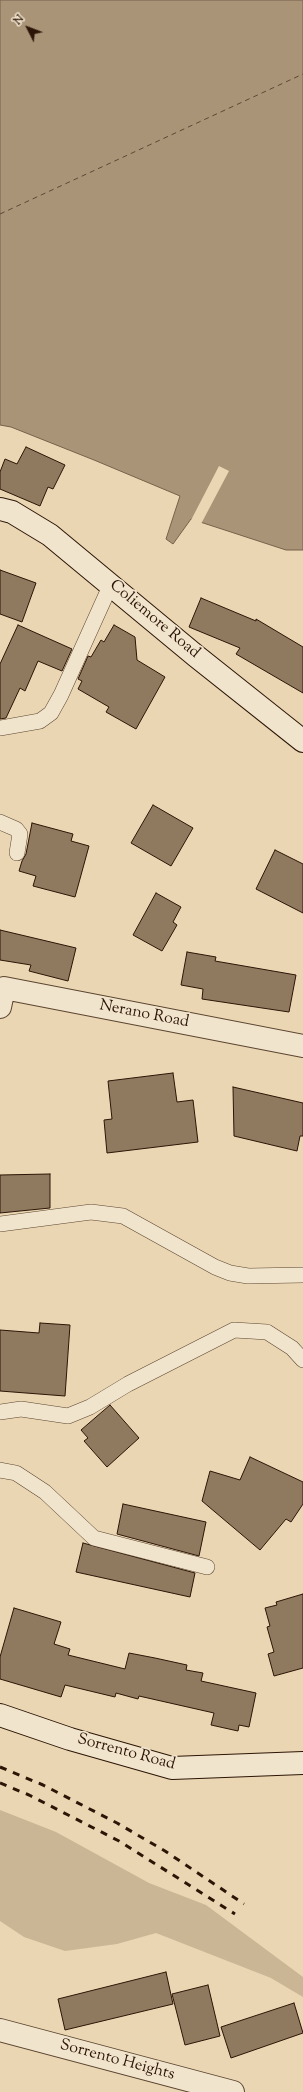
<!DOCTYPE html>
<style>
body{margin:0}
#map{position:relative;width:303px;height:2092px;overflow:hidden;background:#ead6b2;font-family:"Sorts Mill Goudy",serif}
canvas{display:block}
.north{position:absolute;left:8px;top:8px;width:40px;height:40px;-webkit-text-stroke:3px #f1e4cd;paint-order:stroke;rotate:312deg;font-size:11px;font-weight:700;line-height:16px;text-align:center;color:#2c1506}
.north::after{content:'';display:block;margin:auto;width:14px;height:18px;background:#2c1506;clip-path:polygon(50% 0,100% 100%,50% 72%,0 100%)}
</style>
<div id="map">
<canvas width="303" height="2092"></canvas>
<div class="north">N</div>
</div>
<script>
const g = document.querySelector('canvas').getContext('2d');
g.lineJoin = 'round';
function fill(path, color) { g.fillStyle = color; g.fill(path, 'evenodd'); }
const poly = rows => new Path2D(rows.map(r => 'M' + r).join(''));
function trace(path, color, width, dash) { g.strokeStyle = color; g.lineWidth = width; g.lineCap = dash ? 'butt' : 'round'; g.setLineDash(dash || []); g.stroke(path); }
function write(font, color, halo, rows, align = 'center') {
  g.font = font + ' "Sorts Mill Goudy",serif'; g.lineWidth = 3.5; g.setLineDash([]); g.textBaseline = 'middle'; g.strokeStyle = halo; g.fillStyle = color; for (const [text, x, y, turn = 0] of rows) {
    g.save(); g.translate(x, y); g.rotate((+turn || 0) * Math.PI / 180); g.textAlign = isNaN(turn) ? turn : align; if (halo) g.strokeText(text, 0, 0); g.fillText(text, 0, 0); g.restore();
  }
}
const green = poly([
 [0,1810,56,1832,149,1883,206,1905,303,1977,303,1997,271,1978,156,1933,117,1944,65,1951,24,1937,0,1921]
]);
const water = poly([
 [0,0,303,0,303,550,286,550,191,519,173,544,166,539,180,496,94,460,11,427,0,425,0,0]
]);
const pier = poly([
 [219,466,229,471,201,524,192,521,188,526]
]);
const ferry = poly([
 [0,214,303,74]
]);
const building = poly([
 [26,447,65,465,53,489,48,487,40,506,0,489,0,472,5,459,17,464,26,447],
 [0,570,36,583,22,622,0,614,0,570],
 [201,598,256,621,256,619,303,647,303,693,236,654,240,648,189,627,201,598],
 [18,625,72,649,62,671,38,661,25,691,20,688,6,718,0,719,0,664,18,625],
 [114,625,135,637,137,660,165,677,136,729,106,712,109,707,78,689,82,681,78,679,88,656,91,657,101,640,104,642,114,625],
 [153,805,193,828,171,866,131,843,153,805],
 [32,823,73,834,71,841,89,846,75,897,33,886,36,876,19,871,22,861,26,854,32,823],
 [275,850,303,864,303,913,256,889,275,850],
 [156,893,181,907,173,922,177,925,162,951,133,935,156,893],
 [0,930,76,948,68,981,29,971,31,965,0,960,0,930],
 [187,952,216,957,215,961,296,975,289,1012,202,999,203,989,181,985,187,952],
 [173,1073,177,1102,193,1100,198,1142,107,1153,104,1120,112,1119,108,1081,173,1073],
 [233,1087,303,1103,303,1136,300,1136,297,1151,234,1136,233,1087],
 [50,1174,50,1208,0,1213,0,1175,50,1174],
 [40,1323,70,1325,65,1396,0,1391,0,1330,39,1333,40,1323],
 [110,1405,139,1438,107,1467,84,1441,88,1438,81,1430,110,1405],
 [250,1457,303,1482,303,1504,291,1522,286,1519,260,1550,202,1501,210,1471,240,1480,250,1457],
 [123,1504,206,1522,199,1556,117,1534,123,1504],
 [83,1543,195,1573,190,1597,76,1572,83,1543],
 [303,1594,303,1668,274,1676,268,1654,274,1652,267,1627,270,1626,265,1608,277,1605,276,1602,303,1594],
 [14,1608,61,1622,54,1644,70,1649,68,1655,125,1669,129,1653,155,1658,187,1665,186,1670,203,1673,201,1681,256,1693,249,1727,239,1725,238,1731,211,1725,214,1713,139,1696,138,1699,116,1693,115,1697,65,1685,61,1697,0,1679,0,1657,14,1608],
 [166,1972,173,2004,65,2030,58,1999,166,1972],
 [208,1985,220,2036,185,2045,172,1994,208,1985],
 [294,2003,303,2033,231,2058,221,2027,294,2003]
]);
const lane = poly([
 [0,728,40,721,51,713,61,695,111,584],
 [0,822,16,829,20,834,17,853],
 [0,1224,91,1212,123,1216,215,1267,230,1273,248,1276,303,1275],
 [0,1412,21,1409,68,1416,90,1407,128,1384,234,1330,267,1332,292,1348,303,1360],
 [0,1470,16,1473,45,1492,94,1538,207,1567]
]);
const street = poly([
 [0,1007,4,988,303,1046],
 [0,2030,233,2092]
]);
const secondary = poly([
 [0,509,12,512,50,535,196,656,303,741],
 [0,1715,70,1739,172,1768,303,1763]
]);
const rail = poly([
 [0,1767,43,1785,117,1823,165,1851,244,1904],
 [0,1783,29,1795,119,1841,235,1914]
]);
const streetNames = [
 ["Coliemore Road",154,620,40],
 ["Nerano Road",144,1015,11],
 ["Sorrento Road",126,1753,15],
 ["Sorrento Heights",117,2061,15]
];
fill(green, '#cab595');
fill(water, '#a99478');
trace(water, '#77614a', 1);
fill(pier, '#ead6b2');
trace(ferry, '#5e4834', 1, [5, 4]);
fill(building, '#8f795f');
trace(building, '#2c1506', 1);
trace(lane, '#5c4531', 16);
trace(street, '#5c4531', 24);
trace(secondary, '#2c1506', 24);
trace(lane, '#f1e4cd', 15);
trace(street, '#f1e4cd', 22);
trace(secondary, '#f1e4cd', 22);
trace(rail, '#2c1506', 3, [7, 7]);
write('16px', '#2c1506', '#f1e4cd', streetNames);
</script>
